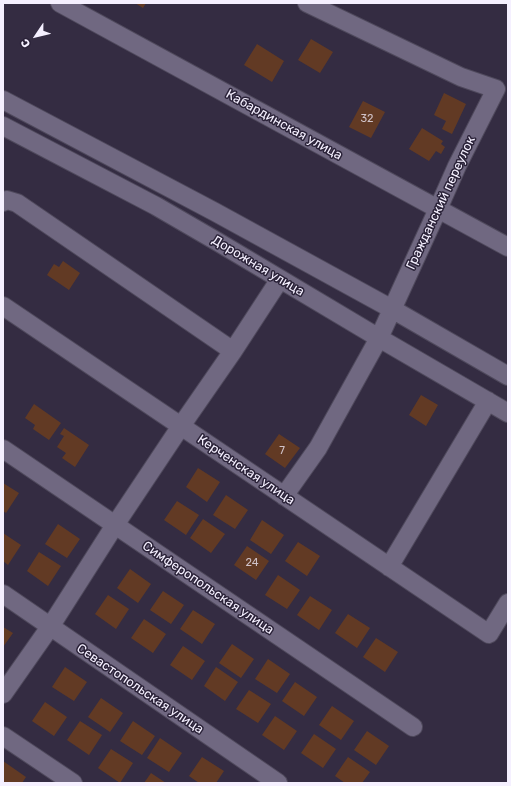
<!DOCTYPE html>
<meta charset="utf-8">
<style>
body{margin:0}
#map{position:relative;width:511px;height:786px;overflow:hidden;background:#342c42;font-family:Rubik,sans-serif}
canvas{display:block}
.frame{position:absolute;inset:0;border:4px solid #f5f0ff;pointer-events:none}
.north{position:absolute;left:16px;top:16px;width:40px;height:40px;-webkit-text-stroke:3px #2a2238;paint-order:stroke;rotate:235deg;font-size:11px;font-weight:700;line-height:16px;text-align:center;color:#f5f0ff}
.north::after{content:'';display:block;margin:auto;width:14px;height:18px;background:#f5f0ff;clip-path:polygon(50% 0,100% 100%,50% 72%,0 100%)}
</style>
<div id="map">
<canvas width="511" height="786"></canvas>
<div class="frame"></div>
<div class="north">С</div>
</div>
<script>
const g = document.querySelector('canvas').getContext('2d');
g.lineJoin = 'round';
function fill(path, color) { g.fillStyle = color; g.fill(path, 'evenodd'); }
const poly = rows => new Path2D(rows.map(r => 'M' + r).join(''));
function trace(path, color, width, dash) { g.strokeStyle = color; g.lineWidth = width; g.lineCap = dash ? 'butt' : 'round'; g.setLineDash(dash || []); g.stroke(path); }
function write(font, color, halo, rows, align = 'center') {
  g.font = font + ' Rubik,sans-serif'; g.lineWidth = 3; g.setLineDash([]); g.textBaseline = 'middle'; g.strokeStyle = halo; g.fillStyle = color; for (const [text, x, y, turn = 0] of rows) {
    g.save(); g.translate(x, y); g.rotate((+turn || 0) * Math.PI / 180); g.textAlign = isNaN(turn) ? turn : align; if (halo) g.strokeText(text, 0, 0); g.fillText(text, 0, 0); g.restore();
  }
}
const building = poly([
 [135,3,146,3,143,8],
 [311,39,333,52,320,73,298,60],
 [257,44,284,61,272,82,244,65],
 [444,93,466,104,452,134,442,129,446,121,434,115],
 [363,101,385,112,371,138,349,127],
 [422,128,443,141,441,144,445,147,441,154,436,151,429,161,409,149],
 [63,261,80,273,69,290,47,275,54,264,59,267],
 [421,395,438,405,426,426,409,415],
 [34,404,61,423,49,440,33,429,35,425,25,418],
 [64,428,89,445,75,467,62,458,66,453,57,447,64,436,60,434],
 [279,434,300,448,285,468,265,454],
 [198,468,220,482,207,502,186,487],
 [3,483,19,493,6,513,3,511],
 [226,495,248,510,235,529,213,515],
 [177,501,199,515,186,535,164,520],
 [203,519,225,534,211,553,190,538],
 [262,520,284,535,271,554,250,540],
 [58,524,80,539,67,558,45,544],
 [3,533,21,545,8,565,3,561],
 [298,542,320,556,307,576,285,561],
 [247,546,269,561,256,580,234,565],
 [39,552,61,566,48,586,27,571],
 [130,569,151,584,138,603,117,588],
 [278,575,300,590,287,609,265,595],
 [163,591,184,605,171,624,150,610],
 [108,595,129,609,116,629,95,614],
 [310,596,332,610,319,630,297,615],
 [193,610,215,624,202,644,180,629],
 [348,614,370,628,357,648,335,633],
 [144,619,166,634,153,653,131,638],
 [3,627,13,633,3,647],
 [376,638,398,652,385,672,363,657],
 [232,644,254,659,241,678,219,663],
 [183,646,205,661,192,680,170,665],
 [268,659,290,674,277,693,255,679],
 [65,667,87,682,74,701,52,687],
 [216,667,238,682,225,701,204,686],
 [295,682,317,697,304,716,282,701],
 [249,690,271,704,258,723,236,709],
 [101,698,123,713,110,732,88,717],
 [45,702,67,717,54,736,32,721],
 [332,706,354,721,341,740,319,725],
 [275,716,297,731,284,750,262,735],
 [80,721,102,735,89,755,67,740],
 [133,721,155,736,142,755,120,741],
 [367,731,389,746,376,765,354,750],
 [314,734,336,749,323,768,301,753],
 [160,738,182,753,169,772,147,758],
 [111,749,133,763,120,783,98,768],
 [202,757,224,771,216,783,199,783,189,776],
 [348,757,370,772,362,783,345,783,335,776],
 [3,761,26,777,22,783,3,783],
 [151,773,166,783,144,783]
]);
const minor = poly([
 [60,3,508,247],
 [3,100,215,212,392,309,508,376],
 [3,126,156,206,218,242,379,338,508,413],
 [3,202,7,200,17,203,233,351],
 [3,306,489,634,508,603],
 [3,449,413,727],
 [284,496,318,448,379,338,438,209,457,166,496,89,461,77,307,3],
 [389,567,488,401],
 [3,594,278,783],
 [3,694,50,627,115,525,181,426,233,351,280,279],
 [3,736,73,783]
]);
const numberNames = [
 ["32",367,119],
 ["7",282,451],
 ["24",252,563]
];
const streetNames = [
 ["Кабардинская улица",284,125,29],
 ["Гражданский переулок",441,203,-65],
 ["Дорожная улица",258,266,31],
 ["Керченская улица",246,470,34],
 ["Симферопольская улица",208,588,34],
 ["Севастопольская улица",140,689,34]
];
fill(building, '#623a24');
trace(minor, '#4f495c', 20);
trace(minor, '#706881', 18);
write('11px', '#d0c2c8', null, numberNames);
write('13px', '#f5f0ff', '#2a2238', streetNames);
</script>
